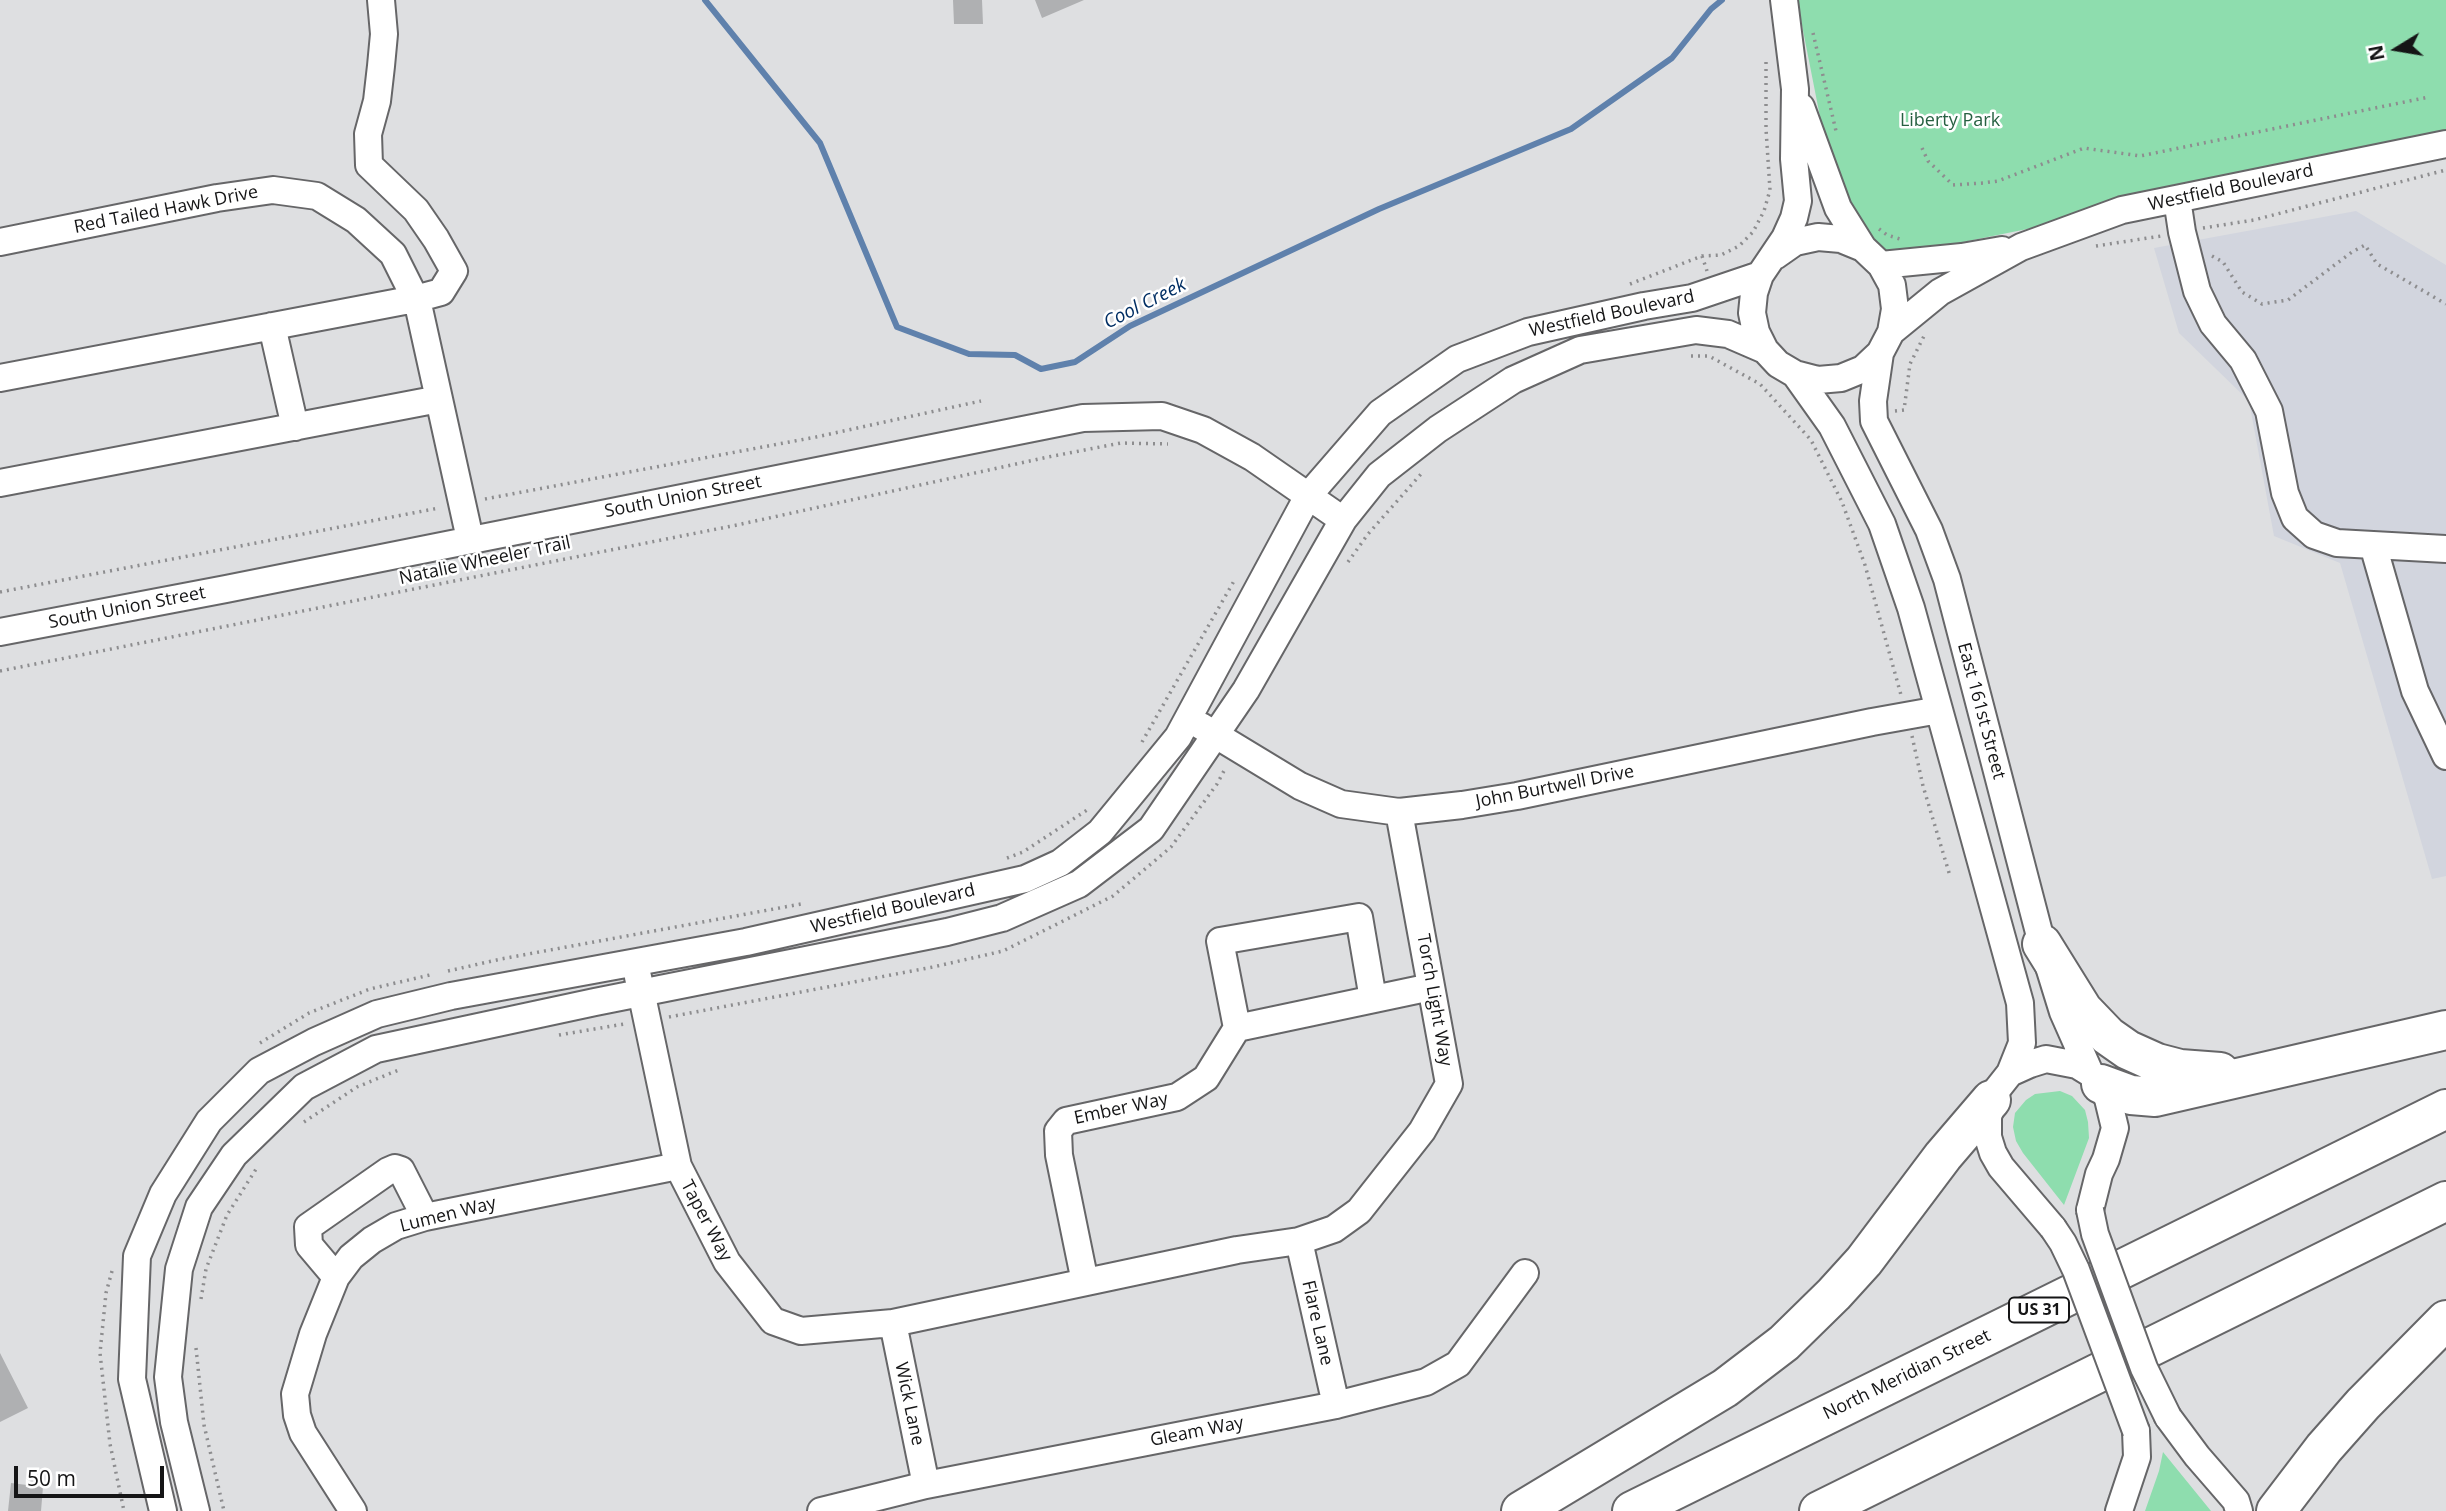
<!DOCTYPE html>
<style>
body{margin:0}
#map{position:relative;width:2446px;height:1511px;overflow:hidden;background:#dedfe1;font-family:"Open Sans",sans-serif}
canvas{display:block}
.north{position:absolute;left:2362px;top:14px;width:70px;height:70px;-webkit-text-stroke:5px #fff;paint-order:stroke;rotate:259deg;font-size:19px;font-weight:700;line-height:28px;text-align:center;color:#151516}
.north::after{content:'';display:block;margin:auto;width:24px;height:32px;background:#151516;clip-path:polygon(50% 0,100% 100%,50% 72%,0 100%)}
.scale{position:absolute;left:14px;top:1466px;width:150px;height:32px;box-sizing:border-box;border:4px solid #151516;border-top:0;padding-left:9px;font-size:21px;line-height:24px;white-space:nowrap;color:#151516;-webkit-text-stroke:5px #fff;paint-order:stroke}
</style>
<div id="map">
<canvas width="2446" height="1511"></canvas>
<div class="north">N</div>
<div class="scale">50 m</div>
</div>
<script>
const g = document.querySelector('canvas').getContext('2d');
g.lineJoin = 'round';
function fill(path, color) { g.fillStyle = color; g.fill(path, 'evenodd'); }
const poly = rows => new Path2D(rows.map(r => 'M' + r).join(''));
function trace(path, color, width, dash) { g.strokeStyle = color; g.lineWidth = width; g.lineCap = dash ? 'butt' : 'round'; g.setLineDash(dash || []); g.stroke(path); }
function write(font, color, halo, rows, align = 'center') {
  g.font = font + ' "Open Sans",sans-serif'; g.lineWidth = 5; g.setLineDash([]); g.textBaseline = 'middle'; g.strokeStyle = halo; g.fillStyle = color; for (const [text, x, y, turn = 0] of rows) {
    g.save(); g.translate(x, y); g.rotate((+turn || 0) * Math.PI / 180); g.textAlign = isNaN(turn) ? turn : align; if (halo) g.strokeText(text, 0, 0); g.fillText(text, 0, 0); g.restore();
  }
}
const built = poly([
 [2356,211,2446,265,2446,876,2432,879,2340,563,2274,536,2249,401,2179,333,2154,248]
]);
const green = poly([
 [1797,0,2446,0,2446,144,1909,253,1890,253,1871,245,1848,209,1824,137],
 [2060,1091,2072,1096,2085,1110,2088,1122,2089,1138,2064,1205,2023,1153,2016,1141,2013,1127,2015,1113,2026,1100,2035,1094],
 [2163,1452,2211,1511,2145,1511,2159,1471]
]);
const stream = poly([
 [705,0,820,143,897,327,969,354,1015,355,1041,369,1075,362,1130,326,1379,209,1571,129,1672,58,1711,9,1722,0]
]);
const building = poly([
 [953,0,982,0,983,24,954,24],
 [1035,0,1084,0,1042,18],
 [0,1353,28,1408,0,1422],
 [11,1483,43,1487,41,1511,8,1511]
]);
const path = poly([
 [1813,33,1836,131],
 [1922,148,1928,161,1953,185,1983,183,1998,181,2084,148,2140,156,2429,97],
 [2203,228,2254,220,2446,170],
 [1879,229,1887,235,1900,239],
 [2096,246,2161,236],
 [1702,256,1707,271],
 [2212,256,2223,262,2242,292,2262,304,2288,300,2352,252,2365,245,2377,264,2446,304],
 [1630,284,1702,256,1721,255,1739,246,1753,232,1764,211,1770,190,1766,129,1766,58],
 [1691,356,1709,356,1760,384,1811,440,1842,502,1865,565,1901,695],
 [1895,411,1904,410,1910,364,1924,336],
 [485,499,816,437,981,401],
 [1348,562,1368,534,1421,474],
 [0,592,439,508],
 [0,671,737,525,1048,457,1121,443,1168,444],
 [1912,736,1923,786,1950,876],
 [1142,742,1234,581],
 [1007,858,1023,852,1087,810],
 [448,971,501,959,801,904],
 [669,1017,933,967,1003,951,1113,896,1171,847,1217,784,1226,767],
 [559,1035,624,1024],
 [260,1043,309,1013,370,989,434,974],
 [304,1122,357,1087,401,1069],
 [112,1271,106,1293,100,1353,110,1444,124,1511],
 [201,1299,206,1269,227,1215,258,1166],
 [196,1348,204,1425,224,1511]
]);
const minor = poly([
 [1801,107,1838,208,1863,248],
 [2177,199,2182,232,2197,291,2213,324,2243,360,2269,411,2285,493,2295,518,2314,535,2337,543,2446,549],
 [0,242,217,198,273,190,317,196,356,220,393,254,418,304,470,539],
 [1775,256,1795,242,1818,237,1841,239,1863,248,1881,265,1892,285,1895,309,1891,332,1880,353,1863,369,1841,378,1818,380,1795,374,1778,364,1765,350,1756,332,1752,313,1754,293,1760,275,1785,238,1794,218,1798,201,1794,159,1795,89,1784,0],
 [1881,265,1962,257,2002,250],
 [272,326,295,427],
 [1891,332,1940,292,2021,247,2122,210,2446,144],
 [1880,353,1873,401,1874,421,1929,530,1947,579,2042,944,2063,1012,2090,1073],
 [1795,374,1832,426,1882,524,1911,608,2020,1003,2022,1043,2010,1073],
 [0,378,415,299,441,292,454,271,436,239,416,210,369,165,368,134,377,101,381,66,384,34,381,0],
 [0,483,439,399],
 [2373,545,2415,691,2446,756],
 [0,632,226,589,1083,418,1162,416,1203,430,1252,457,1343,520],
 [1201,726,1300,786,1341,804,1399,812,1462,805,1517,796,1872,722,1939,710],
 [638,977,678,1166,727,1262,773,1321,801,1331,893,1323,1237,1250,1299,1241,1334,1229,1359,1211,1422,1131,1449,1084,1399,812],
 [1237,1028,1220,941,1359,917,1373,999],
 [2053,1228,2001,1167,1993,1153,1988,1137,1988,1117,1995,1092,2010,1073,2030,1064,2046,1059,2077,1065,2090,1073,2101,1084,2108,1099,2115,1128,2106,1159,2099,1174,2090,1210],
 [1299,1241,1336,1405],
 [336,1277,309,1245,308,1227,388,1171,395,1168,401,1170,425,1217],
 [1085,1282,1059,1155,1058,1131,1066,1121,1177,1097,1206,1078,1237,1028,1431,987],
 [893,1323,926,1485],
 [2168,1417,2197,1456,2236,1501,2239,1511],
 [163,1511,132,1379,137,1256,163,1194,209,1121,259,1071,314,1042,377,1014,451,996,746,942,1025,879,1060,863,1100,832,1178,737,1308,496,1380,413,1457,359,1528,332,1644,306,1692,298,1760,275],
 [196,1511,174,1422,168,1377,179,1269,199,1207,234,1155,304,1087,376,1049,595,1002,947,932,1002,918,1079,884,1151,829,1246,690,1343,520,1379,475,1438,429,1513,380,1580,350,1696,330,1728,334,1765,350],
 [353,1511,303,1433,297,1415,295,1394,313,1334,336,1277,351,1257,372,1240,396,1226,425,1217,678,1166],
 [821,1511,926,1485,1336,1405,1426,1382,1458,1364,1525,1273],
 [2119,1511,2137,1457,2136,1431]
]);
const highway = poly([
 [2042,944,2083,1010,2108,1036,2128,1050,2157,1063,2180,1069,2220,1072],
 [2101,1084,2131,1095,2155,1097,2446,1030],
 [1521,1511,1725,1388,1784,1343,1834,1294,1864,1261,1943,1156,1991,1100],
 [1632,1511,2446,1109],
 [1819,1511,2446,1201],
 [2276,1511,2324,1448,2363,1404,2446,1320]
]);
const minorBridge = poly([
 [2090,1210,2095,1234,2144,1368,2168,1417],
 [2053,1228,2063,1243,2076,1270,2136,1431]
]);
const shields = [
 [2039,1310,60]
];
const shieldNames = [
 ["US 31",2039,1310]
];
const parkNames = [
 ["Liberty Park",1950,121]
];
const streetNames = [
 ["Westfield Boulevard",2231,188,-12],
 ["Red Tailed Hawk Drive",166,210,-11],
 ["Westfield Boulevard",1612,314,-12],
 ["South Union Street",683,497,-11],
 ["Natalie Wheeler Trail",485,561,-12],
 ["South Union Street",127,608,-11],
 ["East 161st Street",1981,711,75],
 ["John Burtwell Drive",1555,787,-11],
 ["Westfield Boulevard",893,909,-13],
 ["Torch Light Way",1434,1000,80],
 ["Ember Way",1121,1109,-12],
 ["Lumen Way",448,1215,-14],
 ["Taper Way",706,1221,62],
 ["Flare Lane",1317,1323,77],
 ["North Meridian Street",1907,1375,-26],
 ["Wick Lane",909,1404,78],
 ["Gleam Way",1197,1432,-11]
];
const waterNames = [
 ["Cool Creek",1145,304,-27]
];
fill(built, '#d2d5de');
fill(green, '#8eddae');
trace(stream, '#5f81ac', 6);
fill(building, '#afb0b2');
trace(minor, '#666668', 30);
trace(highway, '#666668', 42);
trace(path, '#8d8d8f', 3.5, [2, 5]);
trace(minor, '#fff', 26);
trace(highway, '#fff', 38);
trace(minorBridge, '#666668', 30, []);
trace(minorBridge, '#fff', 26);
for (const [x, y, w] of shields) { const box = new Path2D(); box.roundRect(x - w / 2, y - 12.5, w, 25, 5); g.fillStyle = '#fff'; g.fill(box); trace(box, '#151516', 2); }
write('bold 16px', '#151516', null, shieldNames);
write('18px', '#276142', '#fff', parkNames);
write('18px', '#151516', '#fff', streetNames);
write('italic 19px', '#002e63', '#fff', waterNames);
</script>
